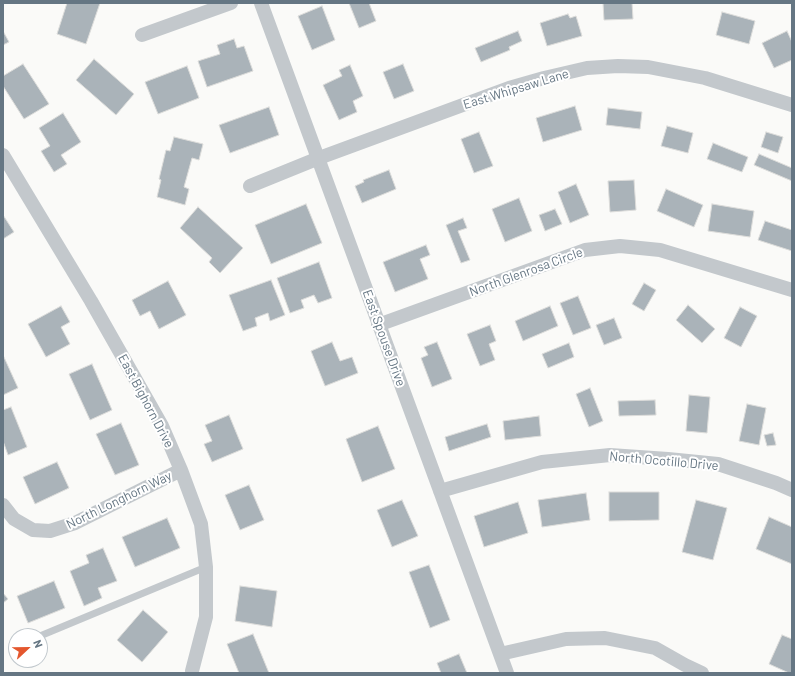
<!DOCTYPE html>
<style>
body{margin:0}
#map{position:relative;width:795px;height:676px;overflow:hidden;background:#fafaf8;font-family:Barlow,sans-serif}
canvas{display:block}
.frame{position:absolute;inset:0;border:4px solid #657683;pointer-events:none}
.north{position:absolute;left:8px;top:628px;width:40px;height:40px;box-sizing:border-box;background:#fff;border:1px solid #c1c8cd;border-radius:50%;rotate:68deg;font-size:11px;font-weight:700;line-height:16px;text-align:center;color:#657683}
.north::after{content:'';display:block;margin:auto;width:14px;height:18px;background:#e4572e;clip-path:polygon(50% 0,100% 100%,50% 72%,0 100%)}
</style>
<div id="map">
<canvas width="795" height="676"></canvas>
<div class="frame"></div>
<div class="north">N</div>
</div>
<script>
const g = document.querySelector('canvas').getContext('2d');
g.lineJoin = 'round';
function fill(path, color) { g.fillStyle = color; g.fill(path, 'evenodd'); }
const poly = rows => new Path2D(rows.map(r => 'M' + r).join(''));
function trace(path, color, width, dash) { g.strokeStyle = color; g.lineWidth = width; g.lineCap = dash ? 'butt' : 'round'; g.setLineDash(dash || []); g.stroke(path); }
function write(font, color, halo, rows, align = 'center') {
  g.font = font + ' Barlow,sans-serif'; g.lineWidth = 4; g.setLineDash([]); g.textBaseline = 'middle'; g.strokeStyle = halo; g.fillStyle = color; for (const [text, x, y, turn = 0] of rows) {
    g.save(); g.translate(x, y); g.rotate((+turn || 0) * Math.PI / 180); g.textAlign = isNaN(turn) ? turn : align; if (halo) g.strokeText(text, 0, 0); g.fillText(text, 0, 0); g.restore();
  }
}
const building = poly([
 [67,3,100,3,86,44,57,34,67,3],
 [349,3,369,3,376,21,359,28,349,3],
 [603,3,632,3,633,19,604,20,603,3],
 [322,6,335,40,312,50,298,16,322,6],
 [722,12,755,21,749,44,716,35,722,12],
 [568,14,570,18,576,16,582,36,547,46,540,23,568,14],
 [3,31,9,42,3,45,3,31],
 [518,31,522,41,509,47,510,50,481,62,475,48,518,31],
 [787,31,792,42,792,60,774,68,762,43,787,31],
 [234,39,237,48,244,46,253,71,207,87,198,61,220,54,217,45,234,39],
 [94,59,134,94,116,115,76,80,94,59],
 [23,64,49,104,24,119,3,86,3,76,23,64],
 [403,64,414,91,394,99,383,72,403,64],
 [350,65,363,96,353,101,357,112,339,120,323,85,342,76,339,70,350,65],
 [187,66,199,98,158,114,145,82,187,66],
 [575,106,582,130,543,142,536,118,575,106],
 [269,107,279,135,230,153,219,125,269,107],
 [608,108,642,112,640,129,606,125,608,108],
 [63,113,81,142,61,155,67,164,54,172,41,151,50,146,39,128,63,113],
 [667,126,693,133,688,153,661,146,667,126],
 [479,132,493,166,474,173,461,139,479,132],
 [766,132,783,137,778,153,761,147,766,132],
 [174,137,203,144,199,160,192,158,184,187,189,189,185,205,157,197,161,180,159,179,166,150,170,151,174,137],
 [713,143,748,157,742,172,707,159,713,143],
 [759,154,792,168,792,181,754,165,759,154],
 [389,170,396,189,362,203,355,186,364,182,363,180,389,170],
 [634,180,636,210,610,212,608,181,634,180],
 [576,184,589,215,570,223,558,192,576,184],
 [666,189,703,205,694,227,657,211,666,189],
 [519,198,532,231,505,242,492,209,519,198],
 [306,204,322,243,271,264,255,225,306,204],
 [712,204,754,211,750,237,708,231,712,204],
 [198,207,243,248,220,273,209,262,212,258,180,228,198,207],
 [555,209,562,224,545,231,539,215,555,209],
 [3,215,14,232,3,239,3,215],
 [463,218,467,228,458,231,470,260,461,263,446,225,463,218],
 [765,221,792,230,792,251,758,240,765,221],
 [426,245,430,255,420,259,428,279,395,292,383,262,426,245],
 [319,262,332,298,318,303,314,295,301,300,304,308,290,313,277,278,319,262],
 [271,280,285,315,270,321,268,313,255,318,257,326,243,331,229,295,271,280],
 [168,281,186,315,159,329,150,311,140,316,132,300,168,281],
 [644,283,656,290,644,311,632,304,644,283],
 [578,296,591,328,573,335,560,303,578,296],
 [688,305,715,329,702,343,676,320,688,305],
 [61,306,70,322,61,327,70,344,46,357,28,324,61,306],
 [550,306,558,326,523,341,515,321,550,306],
 [740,307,757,316,741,347,724,338,740,307],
 [614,318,622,338,604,345,596,325,614,318],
 [490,325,496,341,489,344,495,360,480,366,467,334,490,325],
 [332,342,340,361,352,357,358,373,325,386,311,351,332,342],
 [437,342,452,379,432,387,421,358,428,355,424,347,437,342],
 [569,343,574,357,548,368,542,354,569,343],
 [3,355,18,388,3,395,3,355],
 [92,364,112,410,90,420,69,374,92,364],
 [590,388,603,421,589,427,576,394,590,388],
 [689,395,710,397,707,433,686,431,689,395],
 [655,400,656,415,619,416,618,401,655,400],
 [747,404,766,408,759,445,739,441,747,404],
 [11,407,27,447,8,455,3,441,3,410,11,407],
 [229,415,243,449,212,462,204,444,212,441,205,425,229,415],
 [539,416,541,436,505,440,503,421,539,416],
 [121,423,139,465,115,475,96,434,121,423],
 [487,424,491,437,449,451,445,437,487,424],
 [378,426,395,469,362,482,346,439,378,426],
 [773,433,776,445,767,446,764,435,773,433],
 [57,462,69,488,35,504,23,477,57,462],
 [249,485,264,520,240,530,225,495,249,485],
 [609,492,659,492,659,520,609,521,609,492],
 [586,493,590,520,542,527,538,500,586,493],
 [402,500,418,536,392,547,377,510,402,500],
 [696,500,727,508,713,560,682,552,696,500],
 [518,502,528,533,484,547,474,516,518,502],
 [769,517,792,527,792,564,756,549,769,517],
 [167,518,180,548,135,567,122,537,167,518],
 [103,548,117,581,98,588,102,598,84,606,70,571,89,563,86,555,103,548],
 [429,565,450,620,430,628,409,572,429,565],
 [54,581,65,608,28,623,17,596,54,581],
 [240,586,277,591,272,627,235,621,240,586],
 [3,593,8,599,3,603,3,593],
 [143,610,168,632,142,662,117,640,143,610],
 [253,634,269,673,239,673,227,644,253,634],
 [782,635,792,639,792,673,789,673,769,664,782,635],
 [459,654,467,673,441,673,437,663,459,654]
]);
const lane = poly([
 [40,636,206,567]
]);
const street = poly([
 [261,3,507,673],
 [142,35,231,3],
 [3,155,91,301,162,426,181,470,201,524,206,567,206,617,192,671],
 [250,186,319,158,509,88,544,78,587,68,618,66,648,67,705,78,792,105],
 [378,325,585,250,620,246,660,250,792,290],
 [440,491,542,462,610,455,668,459,718,464,776,483,792,490],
 [3,505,14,519,33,530,50,531,75,523,181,470],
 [500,654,566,639,605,638,655,648,685,665,702,673]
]);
const streetNames = [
 ["East Whipsaw Lane",516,89,-17],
 ["North Glenrosa Circle",526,272,-20],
 ["East Spouse Drive",384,338,70],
 ["East Bighorn Drive",146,401,62],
 ["North Ocotillo Drive",664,461,5],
 ["North Longhorn Way",119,500,-26]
];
fill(building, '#aab3b9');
trace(building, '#dcdcda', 1);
trace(lane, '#c3c8cc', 7);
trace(street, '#c3c8cc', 14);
write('13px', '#657683', '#fff', streetNames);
</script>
